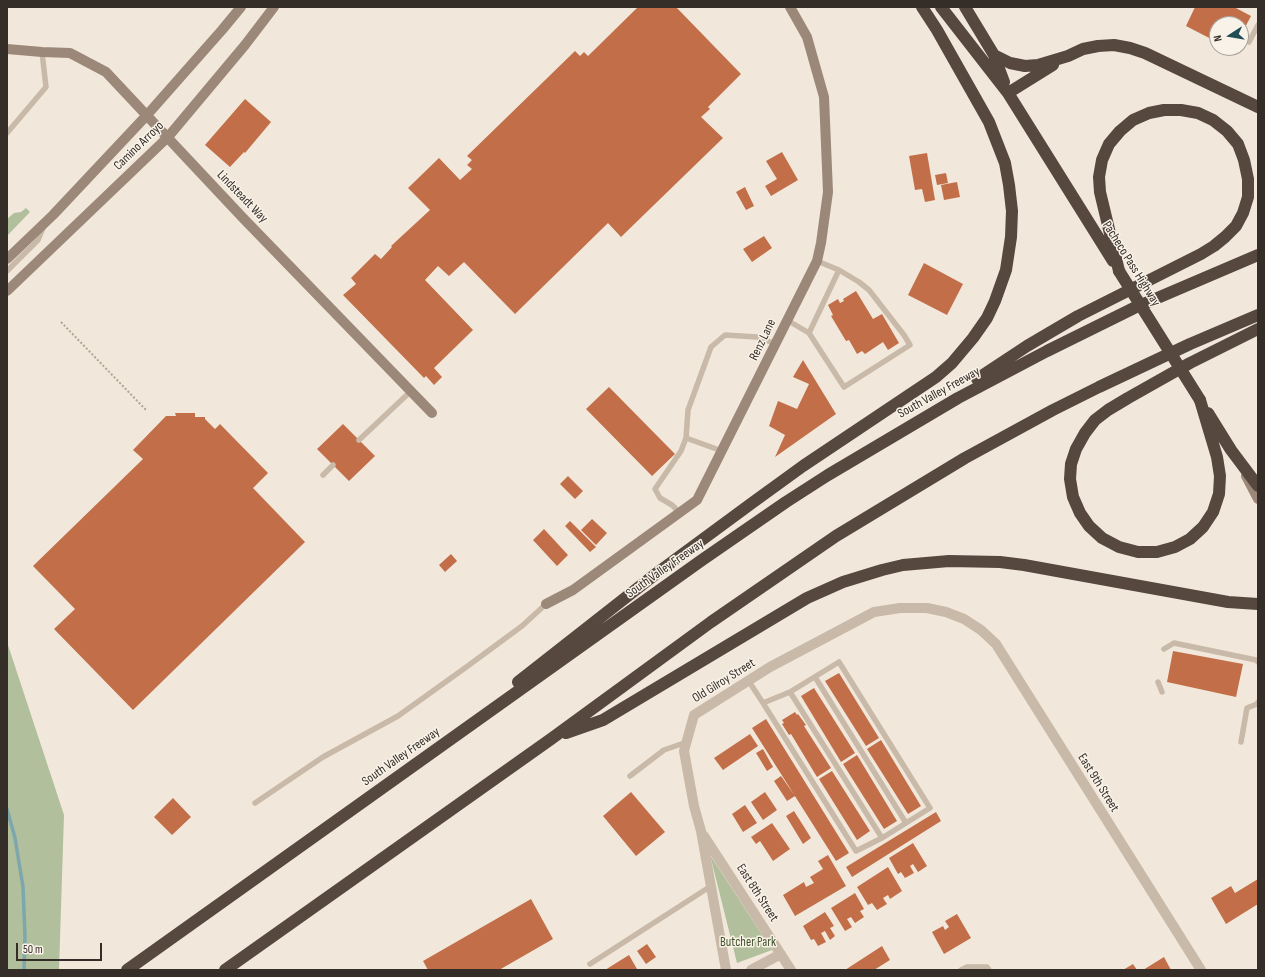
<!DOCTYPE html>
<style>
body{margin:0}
#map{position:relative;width:1265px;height:977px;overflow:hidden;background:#f1e8db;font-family:"Sofia Sans Condensed",sans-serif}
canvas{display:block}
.frame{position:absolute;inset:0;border:8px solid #352d28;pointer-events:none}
.north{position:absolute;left:1209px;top:16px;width:40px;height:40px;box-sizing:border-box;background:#f9f2e8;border:1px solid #aba39b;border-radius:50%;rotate:258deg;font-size:11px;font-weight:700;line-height:16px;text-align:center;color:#352d28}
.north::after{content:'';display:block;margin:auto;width:14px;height:18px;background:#1f4e55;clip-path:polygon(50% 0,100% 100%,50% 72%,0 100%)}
.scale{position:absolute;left:16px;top:943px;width:86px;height:18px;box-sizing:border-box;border:2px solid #352d28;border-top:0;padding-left:5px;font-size:12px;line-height:14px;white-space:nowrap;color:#352d28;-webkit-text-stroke:3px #f9f2e8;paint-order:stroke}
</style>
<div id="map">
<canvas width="1265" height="977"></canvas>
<div class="frame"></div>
<div class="north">N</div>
<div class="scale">50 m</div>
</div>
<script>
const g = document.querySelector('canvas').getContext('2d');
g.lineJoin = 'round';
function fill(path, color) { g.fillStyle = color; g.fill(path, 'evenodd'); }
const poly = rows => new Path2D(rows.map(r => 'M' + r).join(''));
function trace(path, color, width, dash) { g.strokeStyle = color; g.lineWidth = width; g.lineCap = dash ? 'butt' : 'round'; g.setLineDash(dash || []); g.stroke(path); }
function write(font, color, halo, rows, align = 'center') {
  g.font = font + ' "Sofia Sans Condensed",sans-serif'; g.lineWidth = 3; g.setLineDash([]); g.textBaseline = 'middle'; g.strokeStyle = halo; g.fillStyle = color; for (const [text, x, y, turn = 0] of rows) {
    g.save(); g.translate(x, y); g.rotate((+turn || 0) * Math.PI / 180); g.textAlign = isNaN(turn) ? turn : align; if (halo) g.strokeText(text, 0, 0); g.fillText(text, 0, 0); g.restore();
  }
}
const green = poly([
 [26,208,30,212,7,236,7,219,14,213,21,212],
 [7,642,64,815,59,970,7,970],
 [710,855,772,950,737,963]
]);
const stream = poly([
 [7,809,15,838,23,887,25,937,24,970]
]);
const building = poly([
 [638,7,676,7,741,74,708,107,710,109,701,117,723,138,621,237,608,223,515,314,464,262,449,276,438,266,425,280,473,330,434,368,442,377,434,385,426,376,424,378,343,295,356,284,351,278,375,254,381,259,392,247,391,246,430,210,408,188,439,158,460,180,472,169,467,165,472,160,467,156,575,51,580,56,584,52,588,56],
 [1195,7,1234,7,1251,16,1241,35,1241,24,1217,24,1217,42,1186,26],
 [245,99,271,122,245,153,244,152,230,167,205,145],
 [782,152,798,180,771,196,765,186,777,179,766,161],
 [927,153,935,200,925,202,922,189,915,190,909,156],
 [946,173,948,183,937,185,935,175],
 [957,182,960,197,944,200,941,185],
 [745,187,754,206,746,210,736,192],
 [764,236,772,248,752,262,743,249],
 [924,263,963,284,947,315,908,295],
 [856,291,873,319,882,314,899,343,888,350,883,342,865,354,862,351,857,354,849,340,846,341,831,316,833,315,828,305,838,299,840,303,844,301,843,299],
 [803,360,836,414,775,457,785,435,769,426,778,401,797,409,809,384,793,377],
 [609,387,675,454,652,476,586,409],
 [175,413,195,413,195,417,205,417,205,419,215,429,220,424,268,473,253,488,305,542,133,710,54,629,75,609,33,566,143,459,133,450,166,416,176,416],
 [343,424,375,456,349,481,317,449],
 [568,476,583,491,575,499,560,484],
 [592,519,607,533,596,545,581,530],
 [570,521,596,547,590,552,565,526],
 [544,529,568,555,557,566,533,540],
 [451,554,457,561,445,572,439,565],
 [1173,651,1243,664,1236,697,1167,682],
 [839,673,879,738,866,746,825,681],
 [814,688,855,753,841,762,801,696],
 [795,712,797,715,798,714,806,725,804,726,831,768,817,777,791,734,789,735,782,724,784,723,782,720],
 [766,719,849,853,836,861,752,728],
 [750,734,758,746,723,770,714,758],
 [881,740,921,806,908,814,867,749],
 [763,749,773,767,767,771,756,753],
 [857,755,897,821,884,829,843,764],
 [832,771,870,831,857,840,819,779],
 [781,776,795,796,787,801,774,781],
 [631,792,665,832,636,856,603,816],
 [765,792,777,810,763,820,751,802],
 [173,798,191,817,172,835,154,817],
 [745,805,757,823,743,832,732,814],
 [794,811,811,838,803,844,786,816],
 [936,812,941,821,852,877,846,867],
 [772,823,790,849,773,861,760,841,756,844,751,837],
 [913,843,927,866,918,872,913,864,910,866,914,873,905,878,901,872,898,874,889,858],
 [828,855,846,886,795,916,783,895,804,882,806,887,814,883,810,877,823,869,818,861],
 [888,867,902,891,890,899,888,895,883,898,887,904,877,910,872,903,868,905,857,887],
 [1258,879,1258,904,1226,924,1211,898,1231,886,1235,893],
 [855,893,864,909,860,911,864,917,855,923,851,917,847,919,852,927,845,931,831,908],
 [531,899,553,939,499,970,428,970,423,961],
 [825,912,834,926,830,928,835,936,830,940,825,931,821,933,826,942,818,946,814,939,811,940,803,926],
 [957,914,971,938,944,954,932,932,943,926,945,930,949,927,945,921],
 [647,944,656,957,646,964,637,951],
 [882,946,890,960,874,970,845,970],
 [629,955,637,969,635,970,605,970],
 [1164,957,1171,970,1143,970],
 [1133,964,1137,970,1123,970]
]);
const path = poly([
 [61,322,146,410]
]);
const lane = poly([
 [1249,42,1258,25],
 [7,133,46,87,42,52],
 [7,271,38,240,43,228],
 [787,320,809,333,844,387,910,345,904,335,869,290,859,282,839,270,817,261],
 [809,333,839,270],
 [359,440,411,391],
 [722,451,686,438,688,410,711,347,725,335,757,337,776,344],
 [323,475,333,465],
 [680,513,672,505,660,498,655,489,681,451,686,438],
 [1164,649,1174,643,1256,660,1258,662],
 [815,677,906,823],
 [748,680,763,703,856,851,882,838,930,808,839,662,790,692,763,703],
 [1158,682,1162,692],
 [790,692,882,838],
 [1241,742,1247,708,1257,704,1258,702],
 [630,776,664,750,687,742],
 [255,803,323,757,398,716,465,668,522,626,546,604],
 [590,964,711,886],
 [961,970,967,967,987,967,989,970]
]);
const street = poly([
 [704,836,791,970],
 [726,970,701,831,694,806,684,751,694,715,770,667,874,612,900,608,927,608,946,612,964,619,981,630,996,644,1201,970],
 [751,970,781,954]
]);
const secondary = poly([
 [7,49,42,52,70,53,106,72,243,218,432,413],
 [7,259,53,215,147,115,222,30,241,7],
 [7,291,168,137,245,45,274,7],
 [1246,476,1258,499],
 [546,604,573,590,697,500,817,261,821,243,828,192,824,97,807,37,790,7]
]);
const highway = poly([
 [941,7,1008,93,1113,261],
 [965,7,994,55,1004,82],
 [994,55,1010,63,1025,66,1038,65,1068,56,1083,49,1098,46,1114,45,1130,48,1145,53,1258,107],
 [1008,93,1053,65],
 [977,379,1027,346,1078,316,1201,254,1214,246,1225,237,1236,226,1243,213,1248,197,1248,179,1244,160,1238,144,1227,131,1213,120,1198,113,1181,110,1164,110,1149,113,1133,120,1120,131,1109,144,1102,160,1099,177,1100,192,1119,271],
 [1200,400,1217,457,1220,476,1219,494,1213,512,1203,527,1190,539,1175,547,1157,552,1138,552,1119,547,1102,538,1089,526,1080,513,1073,497,1070,479,1071,464,1076,449,1085,433,1095,420,1108,410,1128,398,1190,363,1258,329],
 [1208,413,1231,450,1258,486],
 [518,682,657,573,752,503,803,466,936,377,952,363,973,338,987,318,995,301,1006,270,1011,237,1012,211,1009,185,1005,163,989,122,937,30,922,7],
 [566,733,603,720,807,598,843,582,882,570,903,565,949,561,1000,562,1024,565,1228,602,1258,604],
 [127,970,702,560,786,502,828,475,958,398,1047,351,1134,308,1258,255],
 [225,970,551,739,711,622,836,536,965,458,1053,410,1099,387,1190,344,1258,315]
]);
const highwayBridge = poly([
 [1119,271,1200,400]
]);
const streetNames = [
 ["Camino Arroyo",139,146,-44],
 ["Lindsteadt Way",242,197,46],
 ["Pacheco Pass Highway",1131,264,58],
 ["Renz Lane",763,340,-64],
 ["South Valley Freeway",939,393,-29],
 ["South Valley Freeway",665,569,-35],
 ["Old Gilroy Street",724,681,-32],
 ["South Valley Freeway",401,757,-35],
 ["East 9th Street",1098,783,58],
 ["East 8th Street",757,893,57]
];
const parkNames = [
 ["Butcher Park",748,943]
];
fill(green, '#b1bf9c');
trace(stream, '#7ba7ad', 3.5);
fill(building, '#c26f49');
trace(path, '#b4a392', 2, [2, 2]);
trace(lane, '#c9b9a8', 5.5);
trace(street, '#c9b9a8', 10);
trace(secondary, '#9c8879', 10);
trace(highway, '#56483f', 12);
trace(highwayBridge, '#56483f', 12);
write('13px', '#352d28', '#f9f2e8', streetNames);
write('13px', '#42532c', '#f9f2e8', parkNames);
</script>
